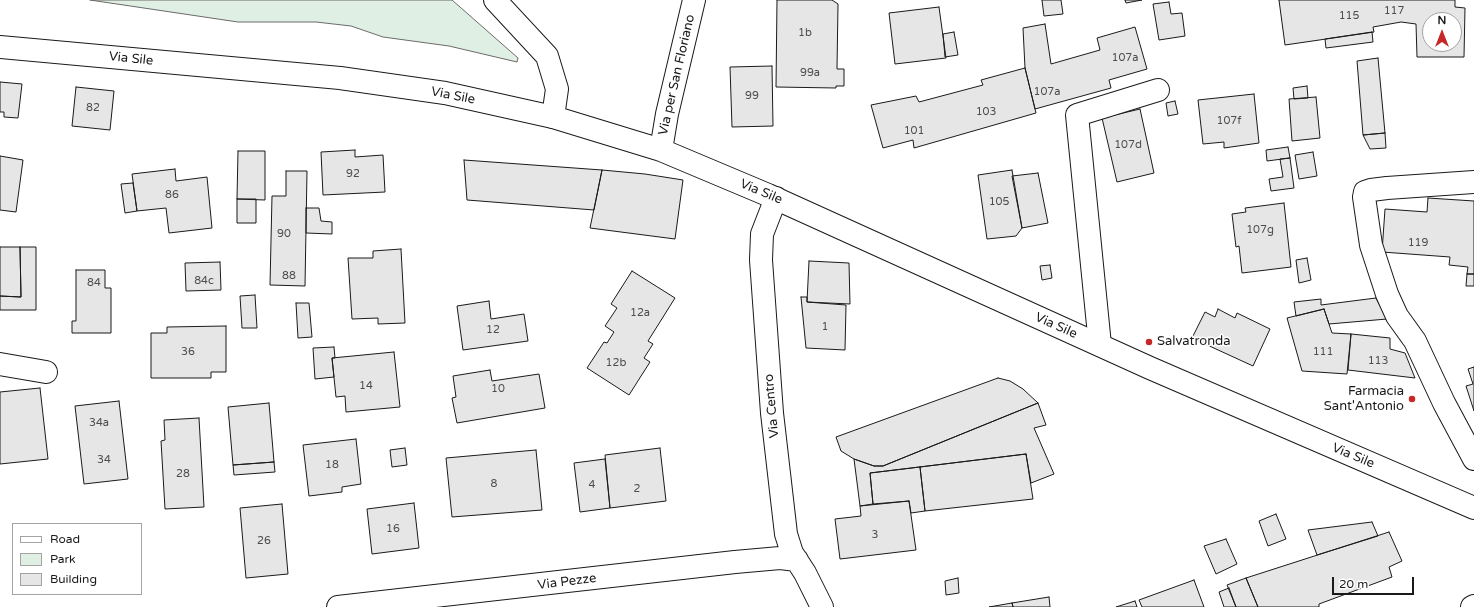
<!DOCTYPE html>
<style>
body{margin:0}
#map{position:relative;width:1474px;height:607px;overflow:hidden;background:#fff;font-family:"Varela Round",sans-serif}
canvas{display:block}
.legend{position:absolute;left:12px;top:523px;width:130px;height:72px;box-sizing:border-box;background:#fff;border:1px solid #a3a3a3;margin:0;padding:5px 7px;list-style:none;font-size:12px;color:#1a1a1a}
.legend li{display:flex;align-items:center;gap:8px;height:20px}
.legend b{width:20px;border:1px solid #a3a3a3}
.north{position:absolute;left:1422px;top:12px;width:40px;height:40px;box-sizing:border-box;background:#fff;border:1px solid #a3a3a3;border-radius:50%;rotate:0deg;font-size:11px;font-weight:700;line-height:16px;text-align:center;color:#1a1a1a}
.north::after{content:'';display:block;margin:auto;width:14px;height:18px;background:#c62828;clip-path:polygon(50% 0,100% 100%,50% 72%,0 100%)}
.scale{position:absolute;left:1332px;top:577px;width:82px;height:18px;box-sizing:border-box;border:2px solid #1a1a1a;border-top:0;padding-left:5px;font-size:12px;line-height:14px;white-space:nowrap;color:#1a1a1a;-webkit-text-stroke:3px #fff;paint-order:stroke}
</style>
<div id="map">
<canvas width="1474" height="607"></canvas>
<ul class="legend">
<li><b style="height:5px;background:#fff"></b>Road</li>
<li><b style="height:11px;background:#e0efe3"></b>Park</li>
<li><b style="height:11px;background:#e6e6e6"></b>Building</li>
</ul>
<div class="north">N</div>
<div class="scale">20 m</div>
</div>
<script>
const g = document.querySelector('canvas').getContext('2d');
g.lineJoin = 'round';
function fill(path, color) { g.fillStyle = color; g.fill(path, 'evenodd'); }
const poly = rows => new Path2D(rows.map(r => 'M' + r).join(''));
function trace(path, color, width, dash) { g.strokeStyle = color; g.lineWidth = width; g.lineCap = dash ? 'butt' : 'round'; g.setLineDash(dash || []); g.stroke(path); }
function write(font, color, halo, rows, align = 'center') {
  g.font = font + ' "Varela Round",sans-serif'; g.lineWidth = 3; g.setLineDash([]); g.textBaseline = 'middle'; g.strokeStyle = halo; g.fillStyle = color; for (const [text, x, y, turn = 0] of rows) {
    g.save(); g.translate(x, y); g.rotate((+turn || 0) * Math.PI / 180); g.textAlign = isNaN(turn) ? turn : align; if (halo) g.strokeText(text, 0, 0); g.fillText(text, 0, 0); g.restore();
  }
}
const green = poly([
 [90,0,452,0,518,58,517,62,449,46,383,37,351,26,316,22,238,22,90,0]
]);
const building = poly([
 [777,0,832,0,838,4,837,69,844,69,844,86,836,86,836,88,776,87,777,0],
 [1042,0,1061,0,1063,14,1044,16,1042,0],
 [1125,0,1142,0,1126,3,1125,0],
 [1279,0,1455,0,1455,7,1465,8,1464,57,1417,57,1416,24,1401,22,1373,27,1374,32,1285,45,1279,0],
 [1430,20,1454,20,1454,44,1430,44,1430,20],
 [1169,2,1171,14,1182,13,1185,36,1159,40,1153,4,1169,2],
 [939,7,946,58,895,64,889,13,939,7],
 [1045,24,1051,64,1100,50,1097,38,1135,27,1147,69,1109,80,1111,88,1035,109,1025,68,1023,28,1045,24],
 [954,32,958,55,945,57,943,34,954,32],
 [1372,32,1373,42,1326,48,1325,39,1372,32],
 [1378,58,1385,133,1363,135,1357,61,1378,58],
 [772,66,773,126,732,127,730,67,772,66],
 [1025,68,1036,113,914,148,913,140,883,148,871,105,916,96,919,102,983,85,981,80,1025,68],
 [0,82,22,84,18,118,4,117,4,112,0,112,0,82],
 [1307,86,1308,98,1294,99,1293,88,1307,86],
 [76,87,114,91,110,130,72,126,76,87],
 [1254,94,1259,143,1224,148,1224,142,1203,144,1198,100,1254,94],
 [1316,97,1320,138,1292,141,1289,99,1316,97],
 [1175,101,1178,114,1168,116,1166,103,1175,101],
 [1140,109,1154,173,1117,182,1102,118,1140,109],
 [1385,133,1386,148,1370,149,1363,135,1385,133],
 [1288,147,1290,158,1267,161,1266,150,1288,147],
 [355,150,355,157,383,155,385,192,323,195,321,152,355,150],
 [238,151,265,151,265,200,237,199,238,151],
 [1313,152,1317,176,1299,179,1295,155,1313,152],
 [0,156,23,160,16,212,0,210,0,156],
 [1290,158,1294,188,1271,191,1269,179,1283,177,1280,159,1290,158],
 [464,160,602,170,594,210,467,200,464,160],
 [175,169,176,181,207,177,212,228,169,233,166,208,137,211,132,174,175,169],
 [602,170,645,174,683,180,675,239,590,228,602,170],
 [1012,170,1022,228,1016,236,987,239,978,175,1012,170],
 [286,171,307,171,305,286,270,285,272,196,286,196,286,171],
 [1038,173,1048,223,1022,228,1012,176,1038,173],
 [133,183,137,211,125,213,121,184,133,183],
 [1428,198,1474,201,1474,274,1467,274,1468,267,1449,265,1450,257,1382,252,1385,209,1427,212,1428,198],
 [237,199,256,199,256,223,237,223,237,199],
 [1284,203,1291,267,1242,273,1239,246,1236,247,1232,214,1246,212,1245,208,1284,203],
 [306,208,319,208,321,221,332,222,332,234,306,233,306,208],
 [0,247,20,247,21,297,0,296,0,247],
 [20,247,36,247,36,310,0,310,0,296,21,297,20,247],
 [401,249,405,323,378,324,378,318,352,319,348,258,373,258,373,251,401,249],
 [1307,258,1311,280,1299,283,1296,260,1307,258],
 [809,261,849,263,850,304,807,302,809,261],
 [220,262,221,290,186,291,185,263,220,262],
 [1050,265,1052,278,1042,280,1040,266,1050,265],
 [76,270,105,270,105,288,111,288,111,333,72,333,72,321,76,321,76,270],
 [632,271,675,298,648,341,653,344,644,358,650,362,629,395,587,368,604,342,607,343,614,332,605,326,617,308,611,304,632,271],
 [1467,274,1474,274,1474,286,1466,286,1467,274],
 [255,295,257,328,242,328,240,296,255,295],
 [801,297,807,297,807,302,846,305,845,350,806,348,801,297],
 [1376,298,1387,319,1329,324,1324,309,1296,316,1294,302,1321,299,1321,305,1376,298],
 [489,301,491,319,524,314,528,341,463,350,457,306,489,301],
 [296,303,309,303,312,337,298,338,296,303],
 [1218,309,1235,318,1237,313,1270,329,1253,366,1192,338,1205,312,1215,317,1218,309],
 [1324,309,1332,333,1351,334,1347,374,1302,371,1287,318,1324,309],
 [226,326,226,372,211,372,211,378,151,378,151,333,167,333,167,327,226,326],
 [1351,334,1390,338,1390,349,1405,353,1415,378,1348,370,1351,334],
 [334,347,335,358,332,358,334,377,315,379,313,348,334,347],
 [394,352,400,407,346,412,345,396,336,397,332,358,394,352],
 [1474,367,1474,411,1466,386,1473,384,1468,369,1474,367],
 [490,370,492,381,539,374,545,408,457,423,452,398,456,397,453,376,490,370],
 [998,378,1010,381,1023,389,1038,403,883,466,874,466,854,459,841,451,836,437,998,378],
 [40,388,48,459,0,464,0,392,40,388],
 [119,401,128,479,84,484,75,406,119,401],
 [269,403,274,462,233,465,228,407,269,403],
 [1038,403,1046,425,1034,428,1054,474,1031,483,1026,454,870,473,873,504,860,506,854,459,874,466,883,466,1038,403],
 [199,418,204,507,165,509,161,441,165,440,164,420,199,418],
 [356,439,361,484,342,487,342,492,309,496,303,445,356,439],
 [405,448,407,465,392,467,390,450,405,448],
 [660,448,666,501,610,508,605,455,660,448],
 [536,450,542,510,452,517,446,458,536,450],
 [1026,454,1033,499,925,511,920,467,1026,454],
 [605,459,610,508,580,512,574,463,605,459],
 [274,462,275,472,234,475,233,465,274,462],
 [920,467,925,511,911,513,909,501,873,504,870,473,920,467],
 [909,501,916,550,840,559,835,519,861,516,860,506,909,501],
 [414,503,419,548,372,554,367,509,414,503],
 [282,504,288,574,246,578,240,508,282,504],
 [1276,514,1286,539,1268,546,1259,521,1276,514],
 [1372,522,1378,536,1317,555,1308,530,1372,522],
 [1389,532,1402,561,1389,567,1392,577,1319,604,1319,607,1258,607,1246,578,1389,532],
 [1226,539,1237,564,1216,574,1204,546,1226,539],
 [958,578,959,593,946,595,945,581,958,578],
 [1246,578,1258,607,1236,607,1227,585,1246,578],
 [1194,580,1204,607,1142,607,1139,600,1194,580],
 [1229,588,1236,607,1224,607,1219,592,1229,588],
 [1049,597,1050,607,1013,607,1012,603,1049,597],
 [1135,601,1137,607,1116,607,1135,601],
 [1012,603,1013,607,989,607,1012,603]
]);
const street = poly([
 [495,0,547,56,557,89,553,117],
 [1474,182,1387,188,1371,190,1365,192,1364,197,1371,245,1387,294,1397,316,1415,341,1444,403,1474,459],
 [776,198,762,234,761,260,772,413,786,534,792,553,805,573,822,607],
 [1100,345,1077,115,1158,90],
 [0,364,46,372],
 [338,607,735,562,780,558,797,560],
 [1472,607,1474,606]
]);
const secondary = poly([
 [0,47,340,78,445,93,553,117,661,150,768,195,1150,368,1474,508],
 [661,150,667,114,694,0]
]);
const markers = [
 [1149,342,4,"#c62828"],
 [1412,399,4,"#c62828"]
];
const numberNames = [
 ["117",1394,11],
 ["115",1349,16],
 ["1b",805,33],
 ["107a",1125,58],
 ["99a",810,73],
 ["107a",1047,92],
 ["99",752,96],
 ["82",93,108],
 ["103",986,112],
 ["107f",1229,121],
 ["101",914,131],
 ["107d",1128,145],
 ["92",353,174],
 ["86",172,195],
 ["105",999,202],
 ["107g",1260,230],
 ["90",284,234],
 ["119",1418,243],
 ["88",289,276],
 ["84c",204,281],
 ["84",94,283],
 ["12a",640,313],
 ["1",825,327],
 ["12",493,330],
 ["36",188,352],
 ["111",1323,352],
 ["113",1378,361],
 ["12b",616,363],
 ["14",366,386],
 ["10",498,389],
 ["34a",99,423],
 ["34",104,460],
 ["18",332,465],
 ["28",183,474],
 ["8",494,484],
 ["4",592,485],
 ["2",637,489],
 ["16",393,529],
 ["3",875,535],
 ["26",264,541]
];
const streetNames = [
 ["Via Sile",131,59,6],
 ["Via per San Floriano",677,75,-77],
 ["Via Sile",453,96,11],
 ["Via Sile",761,192,23],
 ["Via Sile",1056,326,24],
 ["Via Centro",772,406,-95],
 ["Via Sile",1353,456,23],
 ["Via Pezze",567,582,-7]
];
const poiNames = [
 ["Salvatronda",1157,342],
 ["Farmacia",1404,392,"right"],
 ["Sant'Antonio",1404,407,"right"]
];
fill(green, '#e0efe3');
trace(green, '#6a6a6a', 1);
fill(building, '#e6e6e6');
trace(building, '#1a1a1a', 1);
trace(street, '#1a1a1a', 24);
trace(secondary, '#1a1a1a', 24);
trace(street, '#fff', 22);
trace(secondary, '#fff', 22);
for (const [x, y, r, color] of markers) { const dot = new Path2D(); dot.arc(x, y, r, 0, 2 * Math.PI); g.fillStyle = color; g.fill(dot); trace(dot, '#fff', 1.5); }
write('11px', '#4d4d4d', null, numberNames);
write('13px', '#1a1a1a', '#fff', streetNames);
write('13px', '#1a1a1a', '#fff', poiNames, 'left');
</script>
